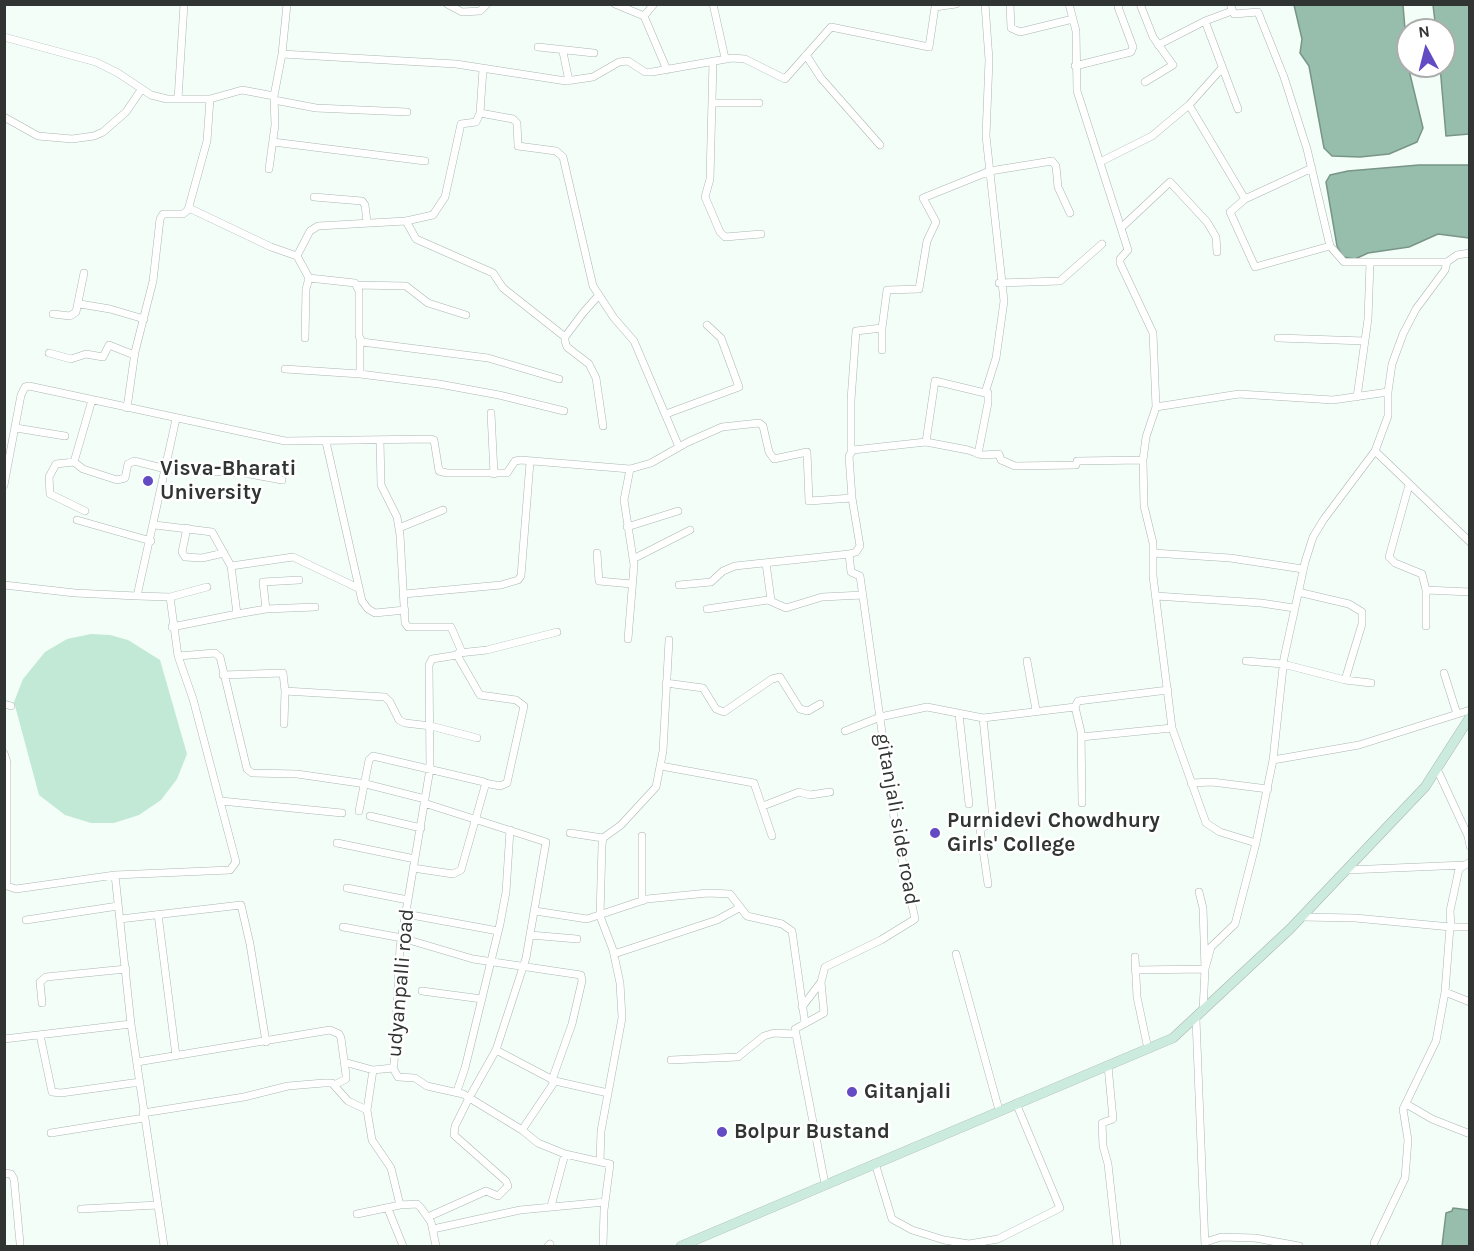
<!DOCTYPE html>
<style>
body{margin:0}
#map{position:relative;width:1474px;height:1251px;overflow:hidden;background:#f3fef8;font-family:Karla,sans-serif}
canvas{display:block}
.frame{position:absolute;inset:0;border:6px solid #303432;pointer-events:none}
.north{position:absolute;left:1396px;top:18px;width:60px;height:60px;box-sizing:border-box;background:#fff;border:2px solid #acaead;border-radius:50%;rotate:353deg;font-size:16px;font-weight:700;line-height:24px;text-align:center;color:#303432}
.north::after{content:'';display:block;margin:auto;width:21px;height:27px;background:#634bc3;clip-path:polygon(50% 0,100% 100%,50% 72%,0 100%)}
</style>
<div id="map">
<canvas width="1474" height="1251"></canvas>
<div class="frame"></div>
<div class="north">N</div>
</div>
<script>
const g = document.querySelector('canvas').getContext('2d');
g.lineJoin = 'round';
function fill(path, color) { g.fillStyle = color; g.fill(path, 'evenodd'); }
const poly = rows => new Path2D(rows.map(r => 'M' + r).join(''));
function trace(path, color, width, dash) { g.strokeStyle = color; g.lineWidth = width; g.lineCap = dash ? 'butt' : 'round'; g.setLineDash(dash || []); g.stroke(path); }
function write(font, color, halo, rows, align = 'center') {
  g.font = font + ' Karla,sans-serif'; g.lineWidth = 5; g.setLineDash([]); g.textBaseline = 'middle'; g.strokeStyle = halo; g.fillStyle = color; for (const [text, x, y, turn = 0] of rows) {
    g.save(); g.translate(x, y); g.rotate((+turn || 0) * Math.PI / 180); g.textAlign = isNaN(turn) ? turn : align; if (halo) g.strokeText(text, 0, 0); g.fillText(text, 0, 0); g.restore();
  }
}
const green = poly([
 [91,634,110,635,128,640,160,660,187,754,177,779,161,800,139,815,114,823,91,823,65,815,39,795,14,702,23,679,45,652,67,639]
]);
const water = poly([
 [1294,5,1403,5,1408,66,1423,128,1417,142,1389,154,1360,157,1332,156,1324,148,1309,66,1300,53,1302,39,1294,5],
 [1433,5,1469,5,1469,134,1446,136,1440,66,1444,66,1444,30,1436,30,1433,5],
 [1419,165,1469,165,1469,238,1438,234,1409,247,1368,253,1355,259,1343,257,1337,246,1326,182,1330,175,1348,171,1419,165],
 [1453,1208,1469,1210,1469,1246,1442,1246,1446,1213,1452,1211,1453,1208]
]);
const street = poly([
 [447,4,462,12,480,11,487,4],
 [615,4,644,16,667,70],
 [713,4,725,58],
 [1010,4,1011,28,1020,32,1073,19],
 [1069,4,1076,31,1077,91,1128,250,1120,259,1120,263,1153,333,1156,407],
 [1140,4,1153,37,1173,65,1145,82],
 [1230,4,1234,14,1258,12,1284,77,1307,149,1330,246,1344,262,1447,262],
 [644,16,654,4],
 [1205,21,1238,109],
 [4,37,96,62,118,73,151,95,167,99,210,99,207,141,188,210,183,214,163,214,160,219,153,281,135,352,127,408],
 [1158,45,1205,21,1232,11,1234,13],
 [538,47,594,53],
 [563,52,569,81],
 [282,54,287,4],
 [806,55,821,78,880,145],
 [713,61,710,179,705,197,720,232,725,237,761,234],
 [1075,66,1131,52,1133,47,1118,7,1120,4],
 [483,69,480,113,513,119,517,123,518,146,556,151,563,157,593,286,614,318,634,341,679,447],
 [178,99,184,4],
 [210,99,242,90,274,96,282,54,456,64,566,81,593,77,619,62,628,61,645,72,652,72,732,58,745,59,785,79,831,27,929,47,935,7,956,4],
 [274,100,316,108,407,112],
 [712,103,759,103],
 [1189,105,1245,199],
 [4,117,38,136,72,139,94,136,103,132,126,112,141,90],
 [273,142,425,161],
 [1100,162,1152,136,1189,105,1222,68],
 [1312,168,1245,199,1230,212,1255,267,1330,246],
 [269,169,275,125,274,97],
 [314,197,362,201,365,205,367,222],
 [189,208,271,247,297,256,309,278,355,283,359,291,359,336,362,342,488,358,559,379],
 [406,221,416,239,493,273,503,288,565,337],
 [1122,227,1170,182,1207,222,1216,237,1217,252],
 [297,256,310,231,318,226,406,221,433,215,445,197,461,124,476,122,480,113],
 [999,283,1060,281,1102,244],
 [357,285,406,286,428,303,466,315],
 [598,296,583,313,565,337,565,341,567,347,589,364,596,378,603,426],
 [80,304,110,309,144,319],
 [53,314,70,316,76,312,84,273],
 [882,328,882,350],
 [305,338,306,289,309,278],
 [1278,338,1365,341],
 [49,353,71,359,86,354,103,357,109,345,134,355],
 [285,369,360,374,439,384,499,395,564,411],
 [360,374,360,340],
 [1388,392,1392,364,1403,334,1416,309,1445,270,1447,262,1457,255,1470,253],
 [1357,397,1368,319,1370,263],
 [491,413,494,474],
 [666,414,739,387,721,338,707,325],
 [16,428,65,436],
 [380,440,381,485,397,517,400,535,405,623,408,627,451,627,461,650,457,655,432,659,429,665,430,769,400,947,394,1064,393,1068,373,1070,367,1110,372,1140,391,1168,400,1205,417,1204,421,1208,431,1222,436,1246],
 [326,442,362,601,368,609,375,613,405,610],
 [926,442,935,381,985,393,996,358,1004,301,986,136,989,60,985,4],
 [851,452,851,400,856,331,882,328,887,290,919,289,927,241,936,222,923,198,990,171,1052,161,1056,166,1058,187,1070,213],
 [978,454,988,403,988,393,985,393],
 [1143,460,1144,506,1153,543,1153,576,1172,728,1206,823,1220,832,1256,843],
 [74,462,92,400],
 [4,485,21,395,25,387,29,386,285,441,431,439,434,440,439,471,447,473,507,473,515,461,521,460,630,469,651,463,688,442,722,427,759,423,763,426,769,452,774,459,807,452,809,501,852,498,849,456,853,450,926,442,968,450,982,455,999,454,1001,460,1015,466,1076,465,1077,461,1143,460,1146,437,1156,407,1239,394,1333,400,1388,392,1388,416,1375,451,1470,542],
 [1409,485,1389,557,1395,563,1422,574,1426,590,1426,626],
 [85,511,50,494,49,477,56,464,74,462,83,469,117,480,125,478,128,464,134,461,166,469,244,473,282,480],
 [77,520,151,541],
 [155,525,212,532,231,566],
 [627,527,678,511],
 [187,528,182,552,185,557,202,558,224,553],
 [399,528,443,510],
 [597,553,599,581,632,584],
 [1153,553,1230,558,1303,569],
 [633,559,690,530],
 [766,563,771,600],
 [4,585,75,593,137,596,176,419],
 [679,585,711,582,723,571,735,566,849,554],
 [1426,590,1470,592],
 [1298,592,1349,604,1362,612,1362,624,1345,680],
 [404,594,501,585,518,580,521,576,530,462],
 [137,596,170,597,178,656,193,699,236,862,230,870,115,875,131,1024,164,1246],
 [1156,596,1261,603,1294,608],
 [170,597,207,587],
 [266,609,263,582,299,580],
 [707,609,768,600,786,608,822,597,863,595],
 [237,614,266,609,315,607],
 [172,627,237,614,231,566,293,557,358,588],
 [628,639,634,565,624,500,630,469],
 [459,653,487,650,557,632],
 [457,655,480,695,516,700,524,706,507,783,500,786,485,783],
 [178,656,215,653,220,657,247,769,252,773,297,774,366,784,425,799],
 [1027,661,1036,710],
 [1246,661,1283,664,1345,680,1371,683],
 [1444,673,1457,714],
 [223,675,283,673,285,691,284,724],
 [666,683,703,688,716,709,724,712,772,679,780,677,800,709,808,711,820,704],
 [285,691,385,697,390,702,399,720,405,723,431,726,477,738],
 [4,704,11,706],
 [1075,707,1078,701,1168,690],
 [959,714,969,804],
 [983,718,993,818,992,823,980,829,988,884],
 [845,731,880,717,927,707,983,718,1075,707,1081,732,1082,803],
 [1081,737,1172,728],
 [4,753,7,762,7,886,16,889,115,875],
 [1273,760,1359,745,1470,710],
 [661,766,754,783,772,836],
 [1437,769,1468,836,1470,846],
 [1191,783,1212,782,1268,789],
 [221,801,342,813],
 [424,803,546,842,526,958,496,1050,555,1081,522,1130,538,1143,565,1154,610,1164,604,1210,603,1246],
 [763,806,799,792,810,795,830,792],
 [359,811,369,760,373,756,484,782,485,786,461,870,453,874,413,868],
 [370,816,421,828],
 [570,833,603,838],
 [642,836,642,901],
 [337,843,415,859],
 [1470,862,1459,869,1450,911,1451,927,1470,927],
 [1347,870,1465,865],
 [347,888,408,900],
 [535,911,587,919,647,899,708,893,730,894,747,916,782,924,792,931,805,1023],
 [158,914,176,1056],
 [406,914,498,931],
 [1302,917,1355,918,1451,927],
 [120,919,241,905,250,944,266,1042],
 [26,920,118,906],
 [343,927,402,938,473,959,581,975,582,981,572,1024,552,1080],
 [530,935,577,939],
 [614,954,717,920,739,908],
 [956,954,999,1110],
 [1135,957,1137,997,1148,1049],
 [1135,970,1205,969,1203,908,1199,892],
 [422,991,482,999],
 [1445,992,1470,1002],
 [42,1003,40,982,46,977,126,969],
 [802,1007,821,982],
 [1203,1011,1205,969,1211,947,1235,924,1256,843,1273,760,1284,658,1305,562,1313,537,1324,519,1375,451],
 [1196,1019,1205,1246],
 [40,1035,52,1092,61,1093,140,1082],
 [4,1039,131,1024],
 [671,1060,738,1057,764,1036,774,1033,795,1034],
 [137,1062,330,1030,339,1034,341,1038,346,1075,346,1079,334,1085],
 [344,1062,373,1070],
 [1108,1066,1113,1119,1102,1123,1103,1146,1108,1164,1117,1246],
 [393,1068,398,1077,415,1078,427,1086,463,1094,522,1130],
 [555,1081,608,1093],
 [457,1091,465,1068,500,924,506,892,510,830],
 [1408,1105,1432,1119,1470,1134],
 [143,1113,244,1097,288,1086,324,1083,332,1083,348,1101,367,1110],
 [51,1133,144,1118],
 [600,1161,601,1131,622,1018,620,983,613,950,600,916,602,845,603,838,621,825,656,787,663,751,669,640],
 [875,1163,892,1219,912,1230,944,1240,969,1244,998,1239,1060,1208,1016,1103],
 [4,1173,11,1174,14,1179,20,1243],
 [825,1184,795,1029,824,1013,821,982,825,967,881,940,915,919,896,832,860,576,851,572,849,554,856,552,860,546,852,498],
 [551,1206,565,1154],
 [81,1209,158,1205],
 [388,1209,403,1246],
 [357,1214,400,1205],
 [428,1217,486,1191,498,1196,508,1186,506,1181,454,1135,455,1126,469,1098,496,1050],
 [433,1229,520,1210,605,1202],
 [1206,1242,1221,1237,1255,1238,1299,1246],
 [1374,1243,1405,1178,1408,1140,1403,1109,1436,1041,1445,992,1450,927],
 [548,1246,550,1244]
]);
const secondary = poly([
 [681,1246,1173,1038,1290,929,1425,787,1470,717]
]);
const markers = [
 [148,481,6,"#634bc3"],
 [935,833,6,"#634bc3"],
 [852,1092,6,"#634bc3"],
 [722,1132,6,"#634bc3"]
];
const poiNames = [
 ["Visva-Bharati",160,469],
 ["University",160,493],
 ["Purnidevi Chowdhury",947,821],
 ["Girls' College",947,845],
 ["Gitanjali",864,1092],
 ["Bolpur Bustand",734,1132]
];
const streetNames = [
 ["gitanjali side road",897,819,80],
 ["udyanpalli road",401,983,-85]
];
fill(green, '#c1e9d6');
fill(water, '#97beac');
trace(water, '#789587', 1.5);
trace(street, '#acb6b1', 8);
trace(secondary, '#acb6b1', 10);
trace(street, '#fff', 7);
trace(secondary, '#cbebde', 9);
for (const [x, y, r, color] of markers) { const dot = new Path2D(); dot.arc(x, y, r, 0, 2 * Math.PI); g.fillStyle = color; g.fill(dot); trace(dot, '#fff', 2); }
write('bold 21px', '#303432', '#fff', poiNames, 'left');
write('21px', '#303432', '#fff', streetNames);
</script>
